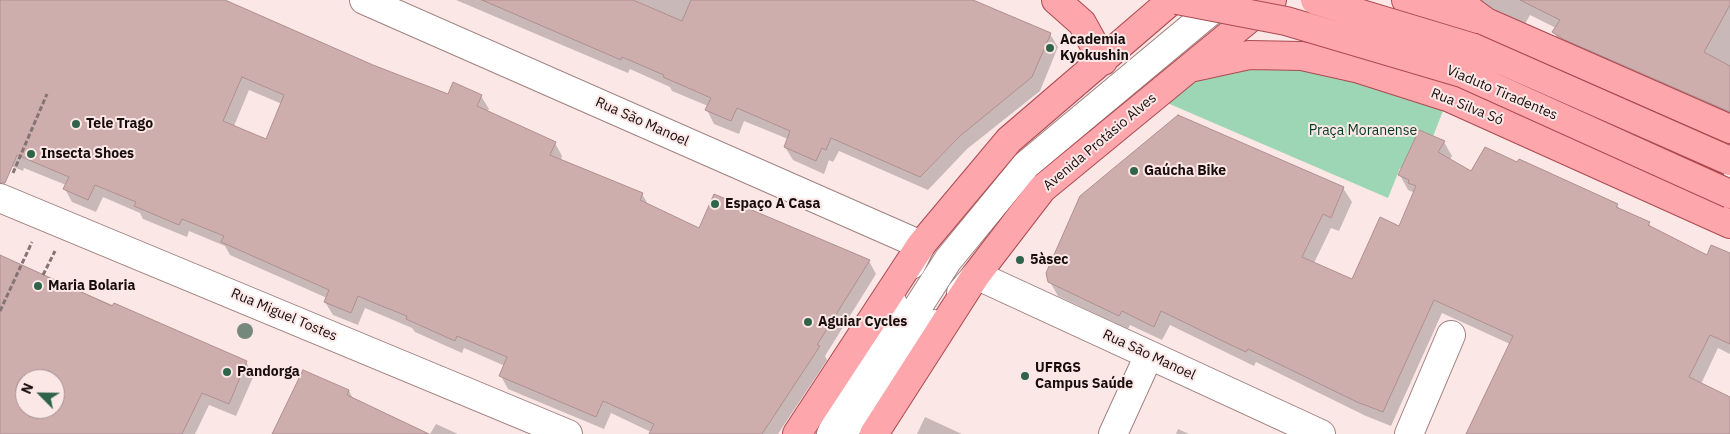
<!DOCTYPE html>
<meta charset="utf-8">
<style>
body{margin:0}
#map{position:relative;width:1730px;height:434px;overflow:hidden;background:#fbe7e6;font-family:"IBM Plex Sans",sans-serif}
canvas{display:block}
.north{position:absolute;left:15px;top:369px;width:50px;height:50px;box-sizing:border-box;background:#fbe7e6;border:1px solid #a19090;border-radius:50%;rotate:293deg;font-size:14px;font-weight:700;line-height:20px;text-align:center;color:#190e0e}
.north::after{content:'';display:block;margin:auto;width:18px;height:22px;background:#306449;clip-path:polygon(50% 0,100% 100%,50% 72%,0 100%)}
</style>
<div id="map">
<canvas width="1730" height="434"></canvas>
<div class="north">N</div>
</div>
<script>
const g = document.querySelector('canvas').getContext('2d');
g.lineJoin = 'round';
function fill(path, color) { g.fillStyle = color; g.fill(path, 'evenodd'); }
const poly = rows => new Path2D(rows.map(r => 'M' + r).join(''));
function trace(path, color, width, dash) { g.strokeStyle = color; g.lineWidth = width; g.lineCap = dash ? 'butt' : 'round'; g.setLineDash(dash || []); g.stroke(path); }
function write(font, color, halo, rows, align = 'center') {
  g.font = font + ' "IBM Plex Sans",sans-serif'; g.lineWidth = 4; g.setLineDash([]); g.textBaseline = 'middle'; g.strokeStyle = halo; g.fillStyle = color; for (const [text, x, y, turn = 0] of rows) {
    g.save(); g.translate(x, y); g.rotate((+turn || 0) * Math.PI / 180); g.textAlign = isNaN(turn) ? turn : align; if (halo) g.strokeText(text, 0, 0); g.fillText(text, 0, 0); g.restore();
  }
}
const green = poly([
 [1216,68,1337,69,1446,103,1418,175,1400,168,1388,198,1165,102]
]);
const shadow = poly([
 [0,0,219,0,373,67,449,96,481,96,489,109,487,112,555,143,562,156,561,160,642,194,649,206,699,230,869,261,876,274,825,356,827,360,778,434,650,434,651,432,611,413,604,429,508,389,501,376,505,366,464,348,462,353,415,332,412,328,365,308,358,325,333,315,325,302,327,298,230,255,225,246,189,231,187,237,143,219,140,213,103,197,96,212,72,202,65,189,66,185,24,168,23,171,0,161],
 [249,90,282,104,267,140,234,126],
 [456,0,969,0,1050,34,1058,47,1040,91,967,149,928,190,839,151,833,162,829,160,824,174,793,160,785,147,788,139,744,121,739,134,714,124,707,110,708,106,672,91,670,87,630,69,628,73],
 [1467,0,1730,0,1730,122,1562,47,1554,32,1556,28,1530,15,1521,31],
 [1444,142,1452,156,1450,160,1472,173,1518,164,1617,205,1621,211,1649,223,1652,229,1707,257,1730,254,1730,354,1718,348,1701,384,1730,398,1730,434,1468,434,1510,344,1442,313,1391,426,1366,416,1256,362,1254,366,1170,325,1162,340,1130,325,1128,329,1058,296,1050,282,1343,188,1352,202,1339,231,1331,228,1314,263,1353,281,1399,227,1415,193,1408,190,1400,175],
 [0,257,246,362,254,375,236,416,209,405,195,434,0,434],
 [25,379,55,379,55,409,25,409],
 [349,391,354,400,426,434,273,434],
 [925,417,962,434,917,434],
 [436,424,458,434,430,434],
 [1178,429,1189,434,1176,434]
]);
const building = poly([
 [0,0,225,0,373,65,448,94,453,82,482,95,477,106,556,142,550,155,643,193,640,200,699,228,714,194,870,260,817,345,820,346,762,434,649,434,654,424,603,401,596,417,499,376,507,357,457,336,455,341,406,319,407,316,379,305,358,296,351,313,324,302,329,290,221,242,224,236,182,219,179,225,134,206,136,202,95,185,88,200,63,189,69,177,17,155,5,183,0,183,0,0],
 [242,77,284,95,266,139,223,121,242,77],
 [482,0,633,0,682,21,691,0,973,0,1051,33,1032,77,960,136,920,177,831,138,826,150,822,148,816,161,784,147,790,131,737,108,731,121,705,110,711,98,663,77,664,75,622,57,621,60,482,0],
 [1520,0,1730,0,1730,5,1704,52,1730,66,1730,112,1565,40,1552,32,1560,20,1520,0],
 [1178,115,1344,187,1331,218,1323,214,1302,257,1352,279,1380,217,1399,226,1416,186,1408,183,1409,180,1398,175,1419,130,1445,141,1438,152,1471,171,1485,147,1517,162,1519,159,1618,204,1616,207,1650,222,1648,225,1707,255,1711,245,1730,253,1730,344,1710,335,1689,377,1730,397,1730,434,1466,434,1513,336,1434,300,1383,412,1357,402,1248,349,1246,352,1231,345,1161,311,1154,327,1122,311,1119,316,1048,282,1046,273,1080,196,1178,115],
 [0,255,112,306,114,303,247,361,229,404,202,393,182,434,0,434,0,255],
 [25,379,55,379,55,409,25,409,25,379],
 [303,370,349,390,347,395,429,434,272,434,303,370]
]);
const path = poly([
 [13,173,47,94],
 [43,275,55,251],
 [0,311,32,242]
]);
const minor = poly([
 [364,0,921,245,911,265],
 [0,198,568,434],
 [961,293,976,275,1321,434],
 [880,366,948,260,1026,165,1224,0],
 [844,430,934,324],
 [831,434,893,304],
 [1113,434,1149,355],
 [1409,434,1451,335]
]);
const major = poly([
 [1056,0,1082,23,1103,61],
 [1406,0,1475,19],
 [1456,0,1486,22,1730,129],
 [1194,67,1249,55,1302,56,1356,68,1450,98,1730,224],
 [797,434,921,245,1009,140,1172,0],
 [874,434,976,275,1042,189,1272,0]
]);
const majorBridge = poly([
 [1177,0,1286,21,1462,73,1730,194],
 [1315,0,1474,48,1730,161]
]);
const trees = [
 [245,331]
];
const markers = [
 [1050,48,5,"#306449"],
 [76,124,5,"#306449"],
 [31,154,5,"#306449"],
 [1134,171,5,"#306449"],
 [715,204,5,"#306449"],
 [1020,260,5,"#306449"],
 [38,286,5,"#306449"],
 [808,322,5,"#306449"],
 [227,372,5,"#306449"],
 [1025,376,5,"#306449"]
];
const poiNames = [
 ["Academia",1060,40],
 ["Kyokushin",1060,56],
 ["Tele Trago",86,124],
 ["Insecta Shoes",41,154],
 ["Gaúcha Bike",1144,171],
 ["Espaço A Casa",725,204],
 ["5àsec",1030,260],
 ["Maria Bolaria",48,286],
 ["Aguiar Cycles",818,322],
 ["UFRGS",1035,368],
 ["Campus Saúde",1035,384],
 ["Pandorga",237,372]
];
const streetNames = [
 ["Viaduto Tiradentes",1502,93,23],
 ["Rua Silva Só",1467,107,22],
 ["Rua São Manoel",642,122,24],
 ["Avenida Protásio Alves",1100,142,-40],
 ["Rua Miguel Tostes",284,315,23],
 ["Rua São Manoel",1149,355,25]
];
const parkNames = [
 ["Praça Moranense",1363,131]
];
fill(green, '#9cd6b5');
fill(shadow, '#0003');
fill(building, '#ceadad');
trace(building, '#af8f8f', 1);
trace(minor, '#a08181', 30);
trace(major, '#ac4a50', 30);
trace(path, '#847574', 3, [5, 2.5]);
trace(minor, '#fff', 28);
trace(major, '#fda6ab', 28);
trace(majorBridge, '#ac4a50', 30, []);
trace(majorBridge, '#fda6ab', 28);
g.fillStyle = '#74887b';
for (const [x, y] of trees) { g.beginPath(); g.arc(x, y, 8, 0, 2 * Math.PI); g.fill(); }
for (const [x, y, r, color] of markers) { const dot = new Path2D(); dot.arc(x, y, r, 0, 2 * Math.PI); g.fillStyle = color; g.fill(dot); trace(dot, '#fbe7e6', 2); }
write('bold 14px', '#190e0e', '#fbe7e6', poiNames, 'left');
write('14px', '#190e0e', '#fbe7e6', streetNames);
write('14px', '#053b24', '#fbe7e6', parkNames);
</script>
